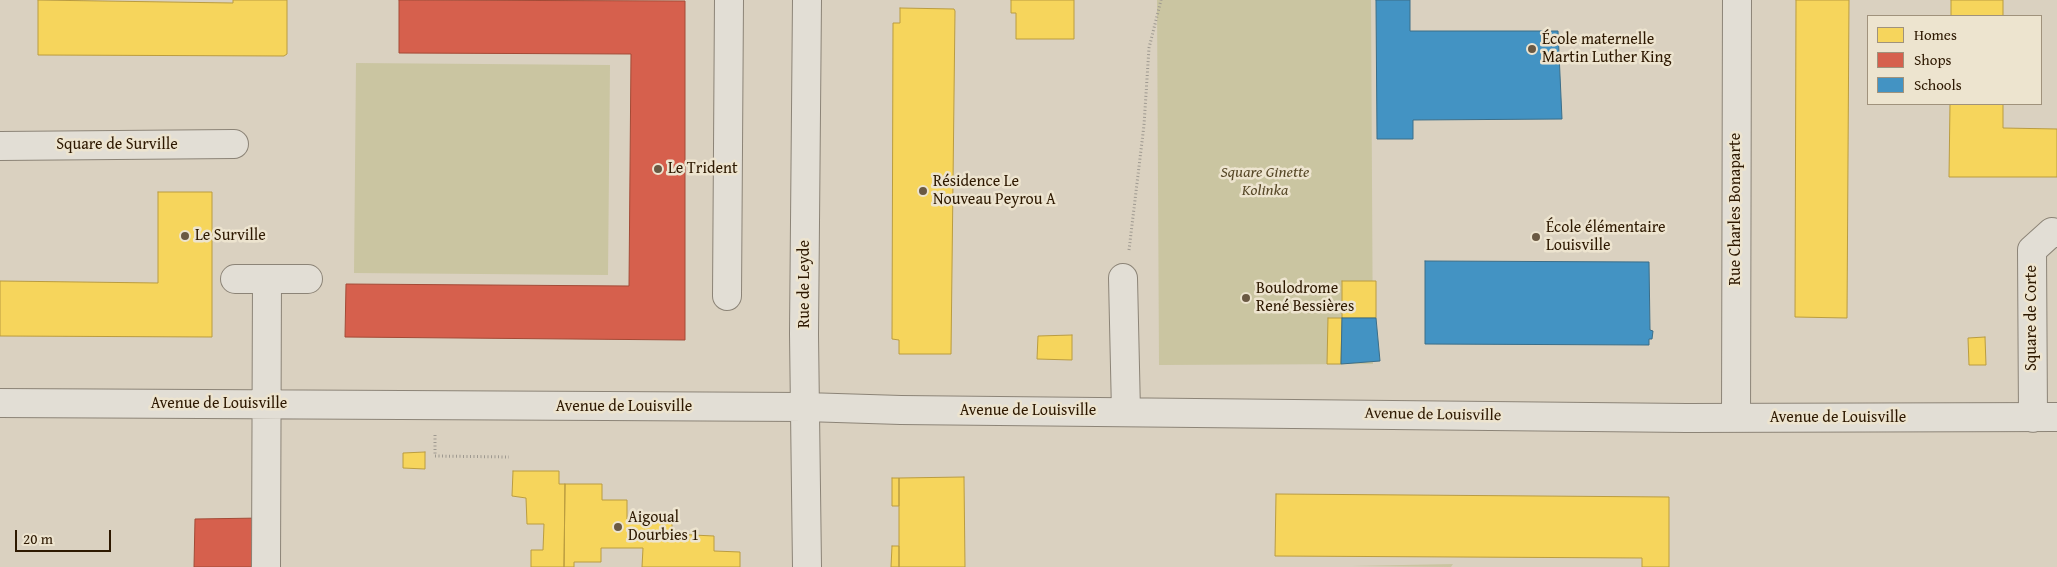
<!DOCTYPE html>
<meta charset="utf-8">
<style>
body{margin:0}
#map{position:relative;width:2057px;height:567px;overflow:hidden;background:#dad1c0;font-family:"Gentium Book Plus",serif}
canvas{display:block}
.legend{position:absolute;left:1867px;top:15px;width:175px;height:90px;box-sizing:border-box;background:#ede4cf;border:1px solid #a0927c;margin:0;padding:6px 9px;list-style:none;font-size:15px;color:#2d1800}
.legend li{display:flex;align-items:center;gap:10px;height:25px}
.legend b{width:25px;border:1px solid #a0927c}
.scale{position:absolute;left:15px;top:530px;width:96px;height:22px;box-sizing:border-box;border:2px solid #2d1800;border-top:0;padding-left:6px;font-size:15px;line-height:18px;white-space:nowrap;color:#2d1800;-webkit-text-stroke:4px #ede4cf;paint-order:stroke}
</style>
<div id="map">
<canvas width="2057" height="567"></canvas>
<ul class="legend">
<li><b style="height:14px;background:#f6d55c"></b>Homes</li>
<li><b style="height:14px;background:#d6604d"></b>Shops</li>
<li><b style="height:14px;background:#4393c3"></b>Schools</li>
</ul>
<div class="scale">20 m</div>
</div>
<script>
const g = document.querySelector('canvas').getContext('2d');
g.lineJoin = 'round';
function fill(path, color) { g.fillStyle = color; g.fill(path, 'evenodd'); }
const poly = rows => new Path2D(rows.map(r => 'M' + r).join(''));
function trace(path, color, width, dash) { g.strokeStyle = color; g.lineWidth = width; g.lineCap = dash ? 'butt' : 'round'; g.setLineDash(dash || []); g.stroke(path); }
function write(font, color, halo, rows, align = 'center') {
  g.font = font + ' "Gentium Book Plus",serif'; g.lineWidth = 5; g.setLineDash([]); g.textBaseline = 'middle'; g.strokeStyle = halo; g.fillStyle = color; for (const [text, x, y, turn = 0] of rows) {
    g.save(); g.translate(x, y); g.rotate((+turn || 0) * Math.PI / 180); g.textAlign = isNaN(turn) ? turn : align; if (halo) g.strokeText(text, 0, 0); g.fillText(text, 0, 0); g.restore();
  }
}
const green = poly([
 [1157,0,1371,0,1373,364,1159,365],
 [356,63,610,65,608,275,354,273],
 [1453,564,1451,567,1351,566]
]);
const homes = poly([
 [38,0,233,3,233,0,287,0,287,54,284,56,38,55,38,0],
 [1011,0,1074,0,1074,39,1016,39,1016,13,1011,13,1011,0],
 [1796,0,1849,0,1847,318,1795,317,1796,0],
 [1951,0,2003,0,2003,16,1951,16,1951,0],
 [900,8,954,9,955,11,951,354,899,354,899,340,892,339,893,23,900,23,900,8],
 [1950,104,2003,104,2003,128,2057,129,2057,177,1949,177,1950,104],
 [158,192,212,192,212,337,0,336,0,281,158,283,158,192],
 [1342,281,1376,281,1376,318,1342,318,1342,281],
 [1328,318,1342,318,1341,364,1327,364,1328,318],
 [1072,335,1072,360,1037,359,1038,336,1072,335],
 [1985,337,1986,365,1969,365,1968,338,1985,337],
 [425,452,425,469,403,468,403,453,425,452],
 [513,471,559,471,559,484,565,484,564,567,531,567,531,550,543,550,544,524,527,524,526,498,512,496,513,471],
 [964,477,965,567,899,567,899,478,964,477],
 [892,478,899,478,899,506,892,506,892,478],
 [565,484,602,484,602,500,627,500,627,519,672,520,672,534,714,536,714,551,740,552,740,567,642,567,643,548,601,548,601,562,574,562,574,567,564,567,565,484],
 [1276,494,1669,497,1669,567,1642,567,1642,558,1275,556,1276,494],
 [892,546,899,546,899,567,891,567,892,546]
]);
const shops = poly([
 [399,0,685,1,685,340,345,337,346,284,629,286,631,54,399,53,399,0],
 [263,518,265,567,194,567,195,519,263,518]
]);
const schools = poly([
 [1376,0,1410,0,1410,31,1558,31,1562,119,1413,120,1413,139,1377,139,1376,0],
 [1425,261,1649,262,1650,330,1653,331,1652,339,1649,339,1649,345,1425,344,1425,261],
 [1342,318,1376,318,1380,361,1341,364,1342,318]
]);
const path = poly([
 [1129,250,1144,125,1149,48,1161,0],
 [435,435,435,456,509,457]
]);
const minor = poly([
 [807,0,804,334,807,567],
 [0,146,234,144],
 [1123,278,1126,412],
 [235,279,308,279],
 [727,296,729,0],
 [0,403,805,407,901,410,1687,418,2057,417],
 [1736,418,1737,0],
 [2033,418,2032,250,2052,232,2057,233],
 [266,567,267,279]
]);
const markers = [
 [1532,49,5,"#6a5943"],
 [658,169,5,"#6a5943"],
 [923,191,5,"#6a5943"],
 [185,236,5,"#6a5943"],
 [1536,237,5,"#6a5943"],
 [1246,298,5,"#6a5943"],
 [618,527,5,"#6a5943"]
];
const poiNames = [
 ["École maternelle",1542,40],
 ["Martin Luther King",1542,58],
 ["Le Trident",668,169],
 ["Résidence Le",933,182],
 ["Nouveau Peyrou A",933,200],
 ["École élémentaire",1546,228],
 ["Louisville",1546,246],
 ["Le Surville",195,236],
 ["Boulodrome",1256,289],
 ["René Bessières",1256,307],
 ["Aigoual",628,518],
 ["Dourbies 1",628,536]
];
const streetNames = [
 ["Square de Surville",117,145],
 ["Rue Charles Bonaparte",1736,209,-90],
 ["Rue de Leyde",805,284,-90],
 ["Square de Corte",2032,318,-90],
 ["Avenue de Louisville",219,404],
 ["Avenue de Louisville",624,407],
 ["Avenue de Louisville",1028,411],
 ["Avenue de Louisville",1433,415,1],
 ["Avenue de Louisville",1838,418]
];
const parkNames = [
 ["Square Ginette",1265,173],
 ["Kolinka",1265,191]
];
fill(green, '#cac5a1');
fill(homes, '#f6d55c');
trace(homes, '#ba9c40', 1);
fill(shops, '#d6604d');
trace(shops, '#a34a36', 1);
fill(schools, '#4393c3');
trace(schools, '#3c6e88', 1);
trace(minor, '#8c8477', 30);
trace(path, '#9e9990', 3, [1, 2.5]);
trace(minor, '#e2ded5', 28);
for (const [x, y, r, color] of markers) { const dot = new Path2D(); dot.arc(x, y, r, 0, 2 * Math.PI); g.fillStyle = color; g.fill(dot); trace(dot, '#ede4cf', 2); }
write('16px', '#2d1800', '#ede4cf', poiNames, 'left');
write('16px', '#2d1800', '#ede4cf', streetNames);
write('italic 16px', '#584929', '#ede4cf', parkNames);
</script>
